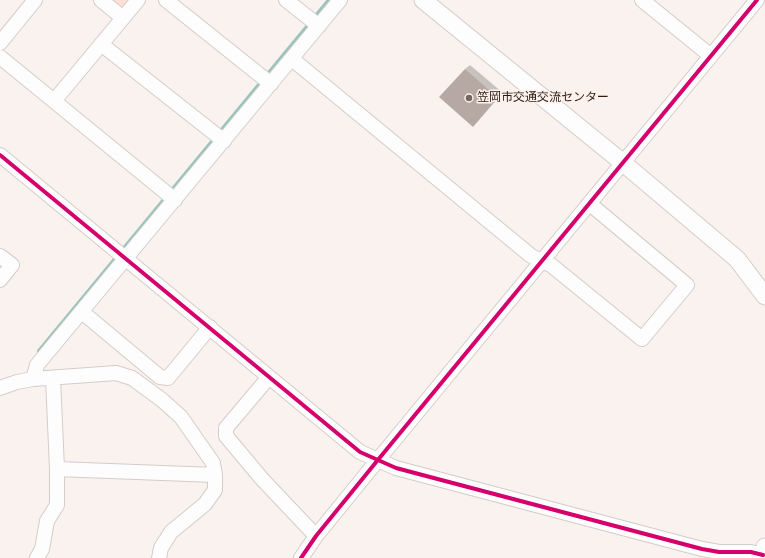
<!DOCTYPE html>
<meta charset="utf-8">
<style>
body{margin:0}
canvas{display:block;background:#faf2ef}
</style>
<canvas width="765" height="558"></canvas>
<script>
const g = document.querySelector('canvas').getContext('2d');
g.lineJoin = 'round';
function fill(path, color) { g.fillStyle = color; g.fill(path, 'evenodd'); }
const poly = rows => new Path2D(rows.map(r => 'M' + r).join(''));
function trace(path, color, width, dash) { g.strokeStyle = color; g.lineWidth = width; g.lineCap = dash ? 'butt' : 'round'; g.setLineDash(dash || []); g.stroke(path); }
function write(font, color, halo, rows, align = 'center') {
  g.font = font + ' "IBM Plex Sans","Noto Sans JP",sans-serif'; g.lineWidth = 3; g.setLineDash([]); g.textBaseline = 'middle'; g.strokeStyle = halo; g.fillStyle = color; for (const [text, x, y, turn = 0] of rows) {
    g.save(); g.translate(x, y); g.rotate((+turn || 0) * Math.PI / 180); g.textAlign = isNaN(turn) ? turn : align; if (halo) g.strokeText(text, 0, 0); g.fillText(text, 0, 0); g.restore();
  }
}
const green = poly([
 [101,0,138,0,123,18]
]);
const shadow = poly([
 [470,65,502,92,478,120,465,69]
]);
const stream = poly([
 [39,351,329,0]
]);
const building = poly([
 [465,69,498,98,473,127,439,97]
]);
const minor = poly([
 [101,0,123,18],
 [166,0,271,84],
 [286,0,319,26],
 [642,0,711,56],
 [0,43,35,0],
 [101,44,224,141],
 [0,57,175,200],
 [292,59,530,255,540,261,551,265,642,339,687,285,590,204],
 [54,101,138,0],
 [0,155,360,452,396,468,702,549,719,552,751,552,763,555],
 [0,256,12,265,0,280],
 [82,312,160,377,168,378,210,327],
 [269,377,226,428,226,436,262,479,316,536],
 [33,379,37,365,340,0],
 [0,388,17,382,33,379,116,373,132,378,162,400,181,417,213,463,215,475,215,490,205,504,171,532,161,548,159,558],
 [57,469,215,475],
 [37,558,42,549,47,521,57,505,57,469,53,378],
 [301,558,316,536,377,461,757,0]
]);
const tertiary = poly([
 [423,0,622,162,737,259,765,296],
 [762,558,765,547]
]);
const cycleway = poly([
 [0,155,360,452,396,468,702,549,719,552,751,552,763,555],
 [301,558,316,536,377,461,757,0]
]);
const markers = [
 [469,98,4,"#706865"]
];
const poiNames = [
 ["笠岡市交通交流センター",477,98]
];
fill(green, '#fae0d5');
fill(shadow, '#0003');
trace(stream, '#97c4bd', 4);
fill(building, '#b6a9a4');
trace(minor, '#d4ccc9', 16);
trace(tertiary, '#d4ccc9', 19);
trace(minor, '#fefdfd', 14);
trace(tertiary, '#fefdfd', 17);
trace(cycleway, '#d6006c', 4);
for (const [x, y, r, color] of markers) { const dot = new Path2D(); dot.arc(x, y, r, 0, 2 * Math.PI); g.fillStyle = color; g.fill(dot); trace(dot, '#fff0ea', 1.5); }
write('12px', '#261e1a', '#fff0ea', poiNames, 'left');
</script>
